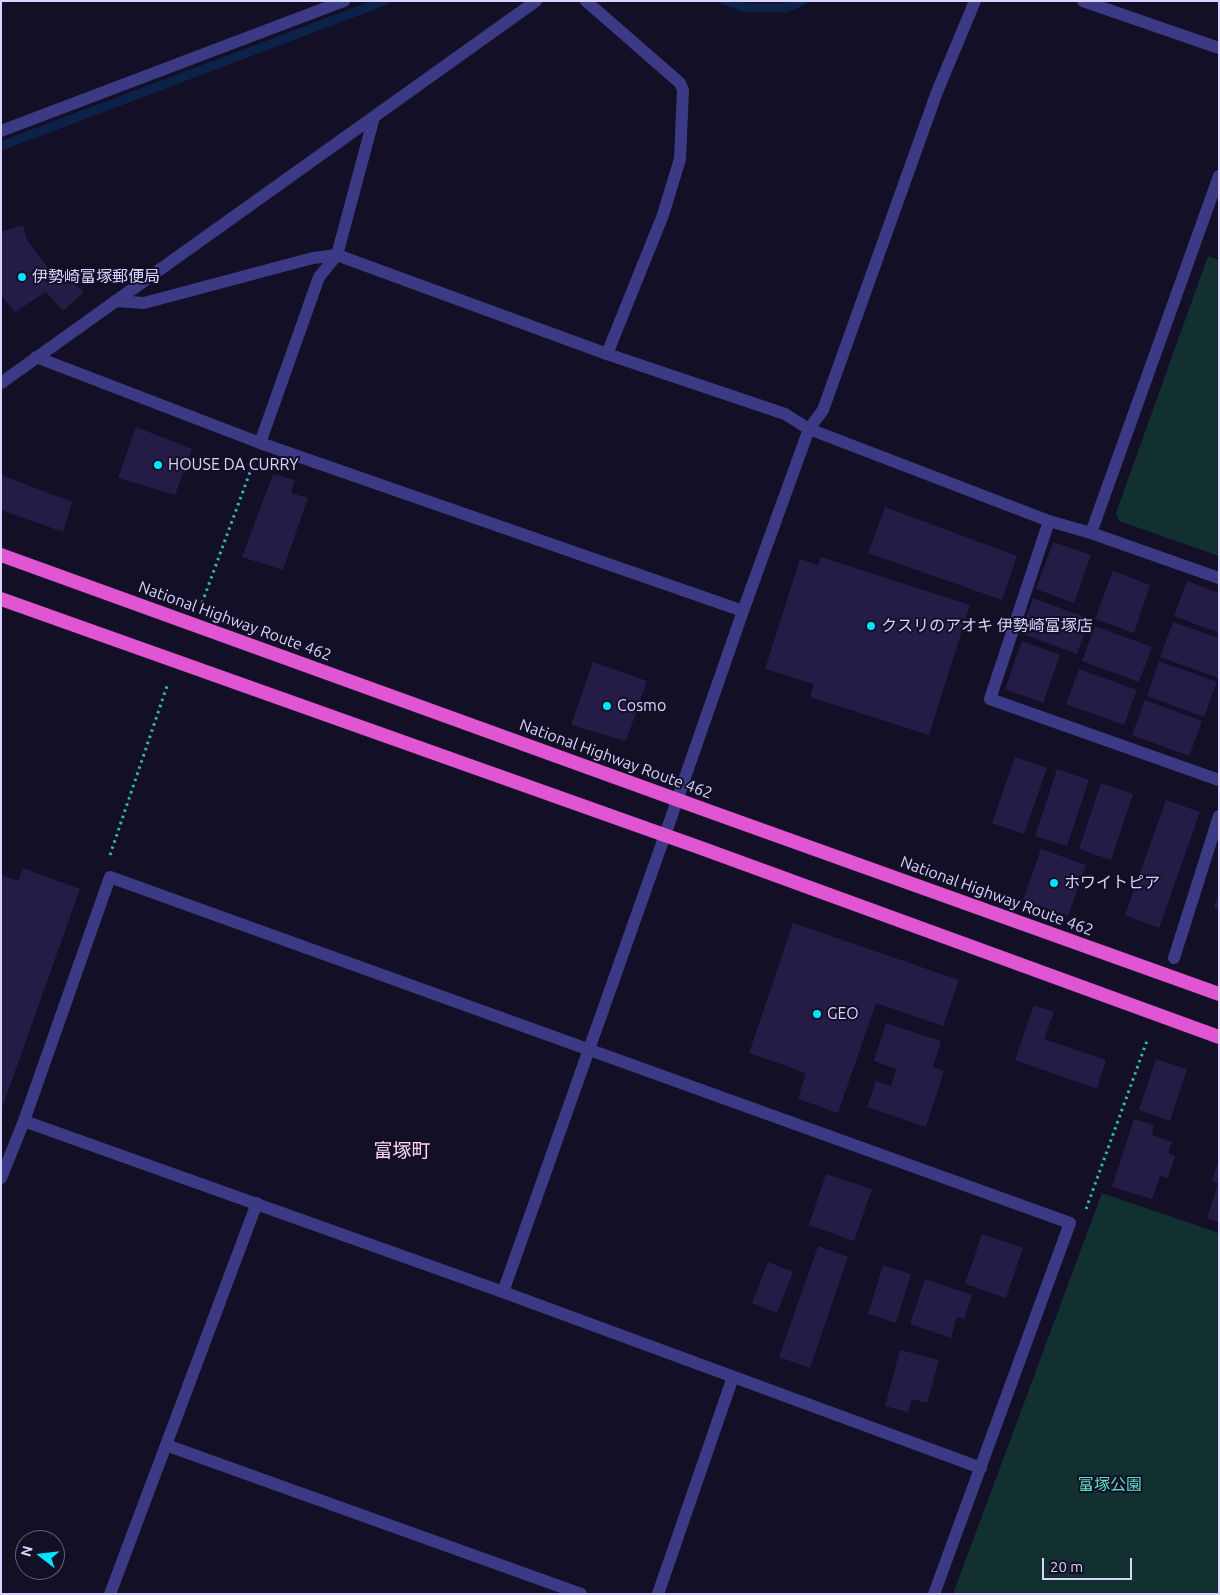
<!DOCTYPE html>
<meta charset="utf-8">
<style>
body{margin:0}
#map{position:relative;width:1220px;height:1595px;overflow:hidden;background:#130f26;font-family:Ubuntu,sans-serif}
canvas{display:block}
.frame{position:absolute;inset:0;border:2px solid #d9d4ff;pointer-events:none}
.north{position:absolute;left:15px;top:1530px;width:50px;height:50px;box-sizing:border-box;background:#130f26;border:1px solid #625e7d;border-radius:50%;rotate:286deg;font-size:14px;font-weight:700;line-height:20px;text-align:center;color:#d9d4ff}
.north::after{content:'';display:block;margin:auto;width:18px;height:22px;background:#00e5ff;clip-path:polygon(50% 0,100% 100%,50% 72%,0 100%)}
.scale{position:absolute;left:1042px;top:1558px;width:90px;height:22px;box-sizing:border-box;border:2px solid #d9d4ff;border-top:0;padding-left:6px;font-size:15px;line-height:18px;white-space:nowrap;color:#d9d4ff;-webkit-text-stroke:4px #130f26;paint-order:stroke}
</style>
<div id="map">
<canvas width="1220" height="1595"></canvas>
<div class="frame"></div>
<div class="north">N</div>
<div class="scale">20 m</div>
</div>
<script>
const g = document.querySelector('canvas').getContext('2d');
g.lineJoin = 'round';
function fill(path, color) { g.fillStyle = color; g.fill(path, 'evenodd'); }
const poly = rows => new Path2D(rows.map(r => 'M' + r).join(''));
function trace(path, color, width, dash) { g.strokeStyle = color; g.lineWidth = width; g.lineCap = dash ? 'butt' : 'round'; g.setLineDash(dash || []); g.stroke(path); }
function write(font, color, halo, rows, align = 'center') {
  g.font = font + ' Ubuntu,"Noto Sans JP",sans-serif'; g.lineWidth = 4; g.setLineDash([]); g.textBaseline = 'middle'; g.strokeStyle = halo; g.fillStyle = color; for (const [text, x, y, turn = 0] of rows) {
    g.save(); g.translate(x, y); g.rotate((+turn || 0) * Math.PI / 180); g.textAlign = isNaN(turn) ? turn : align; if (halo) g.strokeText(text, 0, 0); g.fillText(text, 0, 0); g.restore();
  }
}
const green = poly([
 [1208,256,1219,260,1219,556,1119,521,1116,513],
 [1102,1193,1219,1233,1219,1594,953,1594]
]);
const stream = poly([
 [725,1,747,8,785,8,803,1],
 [1,146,384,1]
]);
const building = poly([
 [23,225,27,240,59,282,67,277,84,292,63,311,46,292,15,312,1,295,1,232],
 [136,427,192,449,175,495,118,478],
 [273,474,295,480,291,493,308,498,283,570,242,557],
 [1,475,72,502,63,532,1,510],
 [885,507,1017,556,1002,600,868,553],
 [1053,542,1091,555,1074,603,1036,589],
 [821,557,970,605,929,735,810,697,814,684,765,669,800,559,818,565],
 [1113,571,1150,585,1134,633,1095,619],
 [1187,581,1219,593,1219,633,1174,616],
 [1033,598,1090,619,1077,654,1020,633],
 [1173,622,1219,638,1218,678,1160,657],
 [1095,626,1152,647,1139,682,1082,661],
 [1022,641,1060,655,1043,703,1005,689],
 [1159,661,1217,682,1204,717,1147,696],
 [593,662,647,681,626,741,571,725],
 [1079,669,1137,690,1124,725,1066,704],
 [1145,700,1202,721,1189,756,1132,735],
 [1015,757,1047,768,1024,834,992,823],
 [1057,769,1089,780,1067,846,1035,836],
 [1101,783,1133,794,1111,860,1079,849],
 [1166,800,1200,812,1159,928,1125,915],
 [1041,849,1086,865,1068,916,1023,900],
 [23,868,80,889,2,1108,1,875,18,881],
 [1218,895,1219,896,1219,910,1214,908],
 [793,923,959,980,943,1026,876,1003,838,1113,798,1099,806,1073,749,1053],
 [1034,1005,1054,1012,1044,1039,1106,1060,1097,1089,1015,1060],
 [886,1023,941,1041,933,1067,944,1071,926,1127,867,1107,876,1081,891,1086,896,1069,874,1061],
 [1156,1059,1187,1069,1170,1121,1139,1110],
 [1134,1119,1154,1125,1152,1135,1172,1142,1168,1153,1175,1156,1168,1178,1160,1176,1152,1199,1112,1187],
 [1218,1162,1219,1162,1219,1184,1212,1181],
 [826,1174,872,1189,854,1241,809,1225],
 [1218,1184,1219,1184,1219,1222,1207,1218],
 [982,1234,1023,1248,1006,1298,965,1284],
 [818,1246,848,1257,810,1368,779,1357],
 [768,1262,793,1272,777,1313,752,1303],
 [883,1265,911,1274,896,1323,868,1314],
 [925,1279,972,1295,964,1319,957,1317,951,1338,910,1324],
 [900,1350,939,1360,927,1403,912,1399,908,1412,885,1406]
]);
const path = poly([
 [202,603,253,464],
 [110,855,167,686],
 [1086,1209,1148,1038]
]);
const service = poly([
 [586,1,680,83,683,90,680,159,663,215,607,354],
 [115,301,144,303,313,258,337,255,374,117],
 [809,429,823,410,937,92,975,1],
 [1174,958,1219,816]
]);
const minor = poly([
 [1083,1,1219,48],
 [1,131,344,1],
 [36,357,260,443,319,277,337,255,607,354,785,414,809,429,1049,521,1091,533,1219,578],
 [260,443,743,611],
 [1049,521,990,699,1219,780],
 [1091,533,1219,176],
 [24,1121,503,1292,981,1468],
 [1,1178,24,1121,110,877,1070,1223,934,1594],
 [503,1292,665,835,743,611,809,429],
 [166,1445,581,1594],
 [110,1594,257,1203],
 [658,1594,733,1377]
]);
const tertiary = poly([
 [1,383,536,1]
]);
const trunk = poly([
 [1,555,714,813,1219,994],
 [1,599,701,848,1219,1037]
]);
const markers = [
 [22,277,5,"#00e5ff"],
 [158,465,5,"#00e5ff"],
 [871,626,5,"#00e5ff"],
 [607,706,5,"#00e5ff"],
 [1054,883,5,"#00e5ff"],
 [817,1014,5,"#00e5ff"]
];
const poiNames = [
 ["伊勢崎富塚郵便局",32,277],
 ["HOUSE DA CURRY",168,465],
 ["クスリのアオキ 伊勢崎富塚店",881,626],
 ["Cosmo",617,706],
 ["ホワイトピア",1064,883],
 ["GEO",827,1014]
];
const streetNames = [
 ["National Highway Route 462",235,621,20],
 ["National Highway Route 462",616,759,20],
 ["National Highway Route 462",997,896,20]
];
const parkNames = [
 ["富塚公園",1110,1485]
];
const quarterNames = [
 ["富塚町",402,1151]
];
fill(green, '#12302f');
trace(stream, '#0c2248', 9);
fill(building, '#241b47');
trace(path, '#2fb8b0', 3, [2.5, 4]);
trace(service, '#3d3a85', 12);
trace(minor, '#3d3a85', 12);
trace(tertiary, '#3d3a85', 12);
trace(trunk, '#e055d1', 14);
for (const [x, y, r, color] of markers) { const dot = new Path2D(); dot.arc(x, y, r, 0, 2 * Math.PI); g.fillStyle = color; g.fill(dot); trace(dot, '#130f26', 2); }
write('16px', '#d9d4ff', '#130f26', poiNames, 'left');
write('16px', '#d9d4ff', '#130f26', streetNames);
write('16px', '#5fe0c0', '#130f26', parkNames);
write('19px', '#ffd6f0', '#130f26', quarterNames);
</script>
